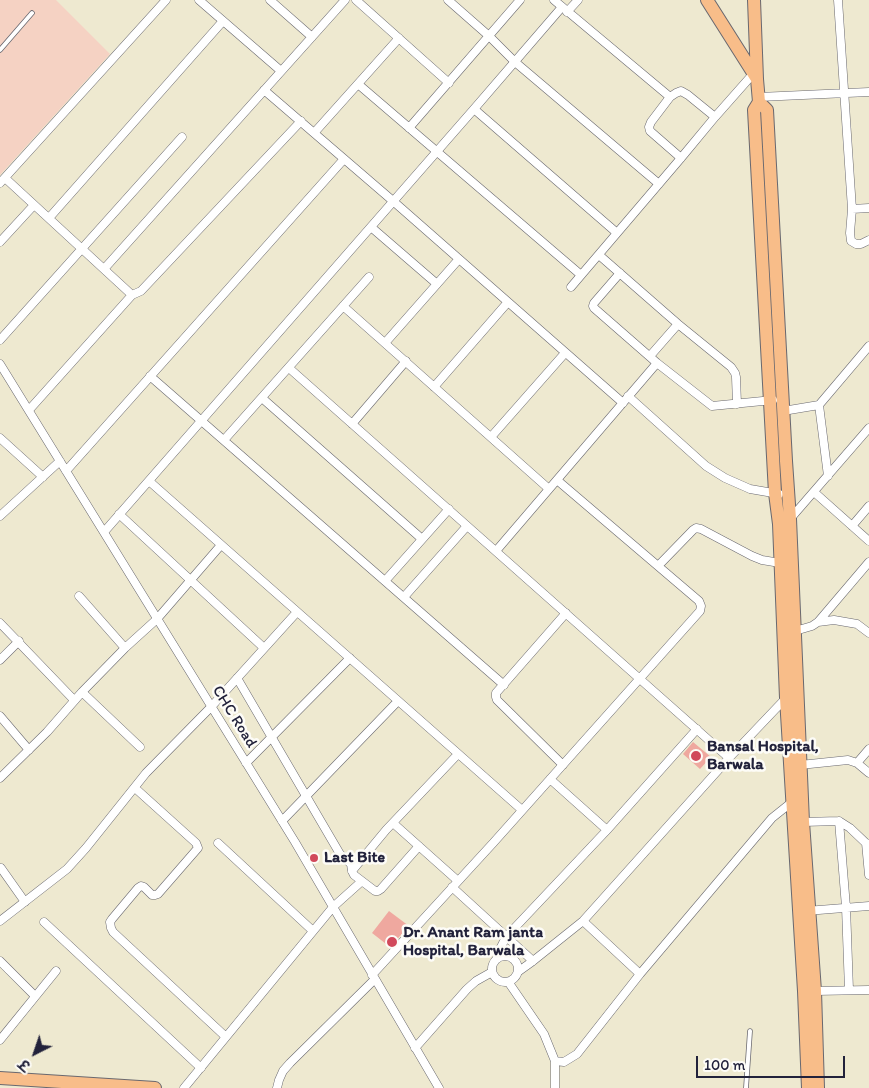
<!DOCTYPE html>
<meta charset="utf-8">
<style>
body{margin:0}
#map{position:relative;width:869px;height:1088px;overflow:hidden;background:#eee9d0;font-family:Itim,"Playpen Sans Deva",sans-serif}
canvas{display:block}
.north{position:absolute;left:10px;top:1028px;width:50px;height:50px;-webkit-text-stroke:4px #fdfcf7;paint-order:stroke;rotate:221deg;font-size:14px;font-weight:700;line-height:20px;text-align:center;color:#22223b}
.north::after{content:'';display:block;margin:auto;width:18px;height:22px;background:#22223b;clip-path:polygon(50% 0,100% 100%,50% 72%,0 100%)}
.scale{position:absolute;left:696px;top:1056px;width:149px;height:22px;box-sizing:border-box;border:2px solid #22223b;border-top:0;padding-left:6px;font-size:15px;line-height:18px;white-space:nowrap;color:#22223b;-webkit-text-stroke:4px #fdfcf7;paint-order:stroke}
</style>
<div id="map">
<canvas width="869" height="1088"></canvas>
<div class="north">उ</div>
<div class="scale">100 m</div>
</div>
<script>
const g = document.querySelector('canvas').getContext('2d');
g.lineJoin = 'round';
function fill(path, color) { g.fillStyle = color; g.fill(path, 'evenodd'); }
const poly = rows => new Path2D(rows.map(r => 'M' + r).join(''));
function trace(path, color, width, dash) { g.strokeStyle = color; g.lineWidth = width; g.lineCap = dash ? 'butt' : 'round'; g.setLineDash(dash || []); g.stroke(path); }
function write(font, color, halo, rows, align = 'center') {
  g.font = font + ' Itim,sans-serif'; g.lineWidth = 5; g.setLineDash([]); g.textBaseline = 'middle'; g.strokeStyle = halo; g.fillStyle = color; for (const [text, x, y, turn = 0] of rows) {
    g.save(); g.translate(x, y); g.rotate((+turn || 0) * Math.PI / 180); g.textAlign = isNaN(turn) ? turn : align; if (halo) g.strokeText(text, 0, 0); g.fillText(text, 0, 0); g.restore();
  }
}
const built = poly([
 [0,0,56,0,110,54,0,175]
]);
const building = poly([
 [693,742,711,757,700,769,683,754],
 [389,911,409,926,390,947,372,933]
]);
const lane = poly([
 [0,50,32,13],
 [746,1088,750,1031]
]);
const street = poly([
 [199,0,281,71],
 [270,0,312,37],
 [356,0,449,83],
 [448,0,489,36,515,62,659,184],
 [554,0,670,97,676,93,681,91,688,95,715,117],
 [838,0,852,209,869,208],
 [567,12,578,0],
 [358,84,581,275],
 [264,90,393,201,623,403],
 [670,97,651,122,649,127,650,131,681,158],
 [759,97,869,92],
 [474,109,617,233],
 [409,128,520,0],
 [314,133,399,38],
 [5,178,132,295,141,291,301,121],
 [0,183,166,0],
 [852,209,850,233,851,241,856,244,861,244,869,240],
 [49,218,223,21],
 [371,227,437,284],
 [0,242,34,205],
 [599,255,678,324,731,367,735,373,736,377,737,404],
 [104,269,345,0],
 [620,273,594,303,593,306,594,308,657,363,712,406,773,400],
 [571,287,681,158,715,117,753,74],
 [343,306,549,489],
 [0,340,182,137],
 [385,343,459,259],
 [650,356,678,324],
 [0,364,295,842,439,1088],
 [289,368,729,758],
 [150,376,504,685],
 [434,387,508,302],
 [628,396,706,466,725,478,750,489,779,494],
 [262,398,422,539],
 [819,405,828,476],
 [29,410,132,295],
 [783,411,819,405,869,346],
 [352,424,406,361],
 [491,437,565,353],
 [0,438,43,477],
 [224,440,369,277],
 [66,471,344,159],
 [149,481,522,810],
 [814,492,869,541],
 [119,514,264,648],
 [0,516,60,461],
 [790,519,869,428],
 [852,526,869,506],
 [104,532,474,109,562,7],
 [496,551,657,363],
 [658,566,693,530,696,528,701,529,752,556,762,560,780,563],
 [385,581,449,509],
 [79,596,125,648],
 [404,597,467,526],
 [818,622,834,620,857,624,869,633],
 [0,623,74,700],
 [795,631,812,626,818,622,869,562],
 [0,660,19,641],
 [237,678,340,854,351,864,352,871,354,875,375,891,378,891,381,889,419,846],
 [82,692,140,747],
 [0,716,29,750],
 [246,763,350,658],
 [857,763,869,749],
 [563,765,497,700,496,697,496,693,566,613],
 [800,765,848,760,857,763,869,773],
 [0,778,47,732,82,692,125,648,157,619,221,545],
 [550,779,607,830],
 [135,788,196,843,198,848,158,894,155,895,152,895,144,887,141,886,138,888,112,919,110,922,111,928,113,932,226,1037],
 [282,821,398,701],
 [839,821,846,907,849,990],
 [803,822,839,821,850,828,869,846],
 [393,823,458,881],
 [218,843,313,931],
 [866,843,869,875],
 [1,868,25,902],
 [352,871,386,830,458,754],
 [452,887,533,961],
 [806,911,869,906],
 [0,921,67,869,86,848,146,773,211,707,297,612],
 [583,921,640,974],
 [44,922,201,1068],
 '492 969a13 13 0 1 1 26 0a13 13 0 1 1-26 0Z',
 [497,958,501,947,506,937,607,830,697,729],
 [0,961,35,996],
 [519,971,533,961,583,921,729,758,786,698],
 [372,975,494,842,700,611,701,606,699,601,557,480],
 [509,983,544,1034,555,1061,555,1088],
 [815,991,869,990],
 [0,1040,56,971],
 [415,1048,467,989,476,981,492,972],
 [555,1061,564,1062,577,1054,640,974,772,818,792,802],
 [184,1088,333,907,362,881],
 [277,1088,279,1080,283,1071,290,1063,375,979]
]);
const primary = poly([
 [707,0,757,79,759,102,754,110,775,493,779,524,786,698,804,991,808,1088],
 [754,0,757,79],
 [759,102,767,110,786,461,790,519,803,822,815,991,818,1088],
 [0,1078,155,1088]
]);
const markers = [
 [696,756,6,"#d1495b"],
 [314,858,5,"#d1495b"],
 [392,942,6,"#d1495b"]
];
const streetNames = [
 ["CHC Road",234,717,58]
];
const poiNames = [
 ["Bansal Hospital,",707,747],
 ["Barwala",707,765],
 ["Last Bite",324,858],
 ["Dr. Anant Ram janta",403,933],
 ["Hospital, Barwala",403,951]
];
fill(built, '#f5d2c3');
fill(building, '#efa89f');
trace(lane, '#69686f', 5.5);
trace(street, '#69686f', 9);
trace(primary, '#69686f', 14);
trace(lane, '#fff', 4);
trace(street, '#fff', 8);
trace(primary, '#f8bd89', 12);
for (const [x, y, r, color] of markers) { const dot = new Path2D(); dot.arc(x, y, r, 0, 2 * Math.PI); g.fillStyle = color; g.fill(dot); trace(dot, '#fdfcf7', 2); }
write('16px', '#22223b', '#fdfcf7', streetNames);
write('bold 16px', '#22223b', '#fdfcf7', poiNames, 'left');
</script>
